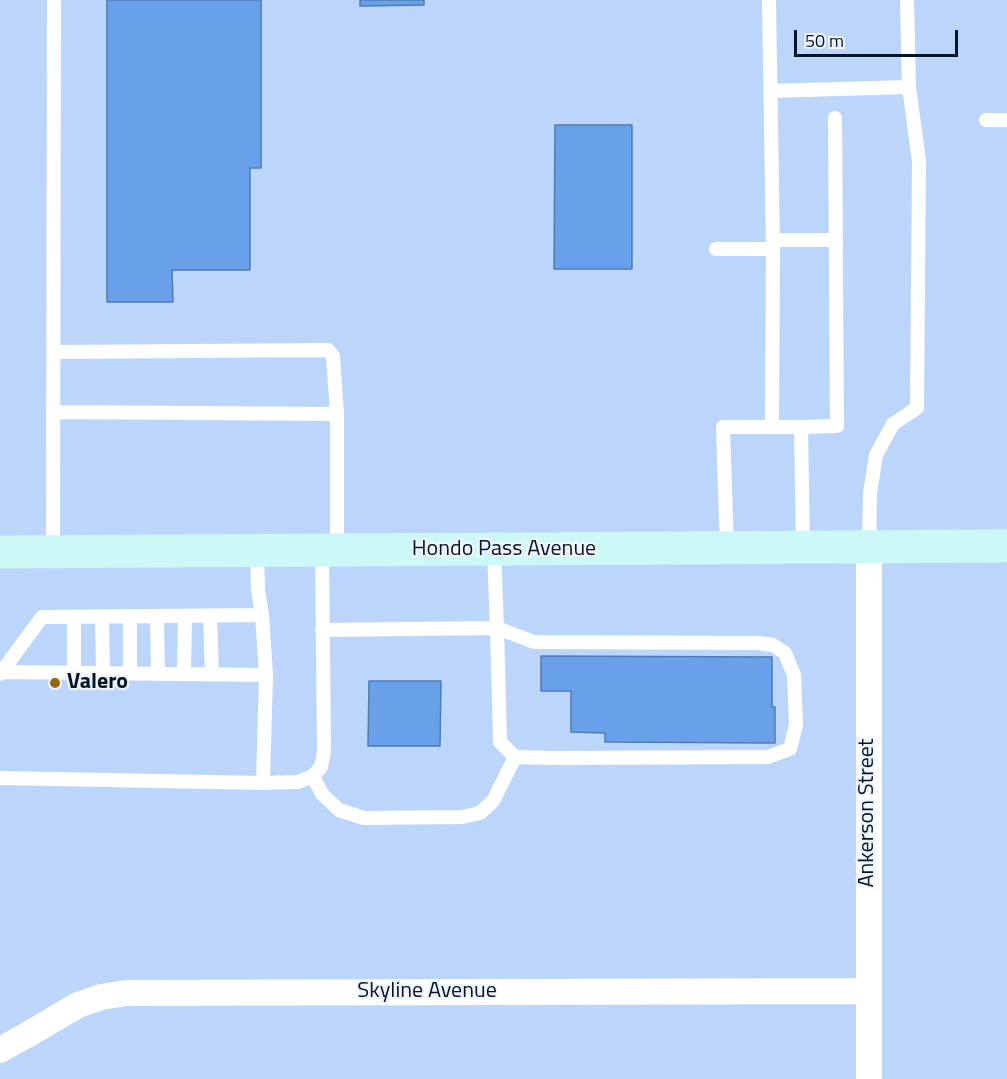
<!DOCTYPE html>
<style>
body{margin:0}
#map{position:relative;width:1007px;height:1079px;overflow:hidden;background:#bbd6fa;font-family:"Titillium Web",sans-serif}
canvas{display:block}
.scale{position:absolute;left:794px;top:30px;width:164px;height:27px;box-sizing:border-box;border:3px solid #041429;border-top:0;padding-left:8px;font-size:18px;line-height:21px;white-space:nowrap;color:#041429;-webkit-text-stroke:4px #f0f5fb;paint-order:stroke}
</style>
<div id="map">
<canvas width="1007" height="1079"></canvas>
<div class="scale">50 m</div>
</div>
<script>
const g = document.querySelector('canvas').getContext('2d');
g.lineJoin = 'round';
function fill(path, color) { g.fillStyle = color; g.fill(path, 'evenodd'); }
const poly = rows => new Path2D(rows.map(r => 'M' + r).join(''));
function trace(path, color, width, dash) { g.strokeStyle = color; g.lineWidth = width; g.lineCap = dash ? 'butt' : 'round'; g.setLineDash(dash || []); g.stroke(path); }
function write(font, color, halo, rows, align = 'center') {
  g.font = font + ' "Titillium Web",sans-serif'; g.lineWidth = 4.5; g.setLineDash([]); g.textBaseline = 'middle'; g.strokeStyle = halo; g.fillStyle = color; for (const [text, x, y, turn = 0] of rows) {
    g.save(); g.translate(x, y); g.rotate((+turn || 0) * Math.PI / 180); g.textAlign = isNaN(turn) ? turn : align; if (halo) g.strokeText(text, 0, 0); g.fillText(text, 0, 0); g.restore();
  }
}
const building = poly([
 [107,0,261,0,261,168,250,168,250,270,172,270,173,302,107,302,107,0],
 [360,0,424,0,424,5,360,6,360,0],
 [555,125,632,125,632,269,554,269,555,125],
 [541,656,772,657,772,707,775,707,775,743,605,742,605,733,571,732,571,691,541,691,541,656],
 [369,681,441,681,440,746,368,746,369,681]
]);
const lane = poly([
 [769,0,773,249,772,426],
 [770,91,909,87],
 [986,120,1007,120],
 [773,240,836,240],
 [716,249,773,249],
 [53,352,328,350,333,356,337,414,337,550],
 [54,412,337,414],
 [801,427,837,426,835,118],
 [869,546,870,493,876,455,893,424,917,408,919,161,909,87,907,0],
 [727,549,723,427,801,427,803,547],
 [53,551,54,0],
 [257,551,258,590,262,615],
 [210,616,212,674],
 [102,617,103,673],
 [157,617,158,674],
 [322,630,497,628,534,642,757,643,773,645,785,653,794,675,796,725,790,749,768,757,553,758,515,757,500,742,497,628,494,550],
 [1,672,266,675],
 [74,673,74,617],
 [130,673,130,617],
 [0,674,42,617,262,615,266,675,263,783],
 [184,674,185,616],
 [313,776,322,794,339,810,364,818,462,817,480,813,493,801,515,757],
 [0,778,263,783,298,782,313,776,321,767,324,752,322,550]
]);
const street = poly([
 [0,1050,27,1035,78,1005,101,997,127,993,868,991],
 [869,1079,869,546]
]);
const secondary = poly([
 [0,552,1007,546]
]);
const markers = [
 [55,683,6,"#946513"]
];
const streetNames = [
 ["Hondo Pass Avenue",504,550],
 ["Ankerson Street",868,813,-90],
 ["Skyline Avenue",427,992]
];
const poiNames = [
 ["Valero",67,683]
];
fill(building, '#68a0e9');
trace(building, '#507bb2', 1.5);
trace(lane, '#fff', 14);
trace(street, '#fff', 26);
trace(secondary, '#ccf8f8', 33);
for (const [x, y, r, color] of markers) { const dot = new Path2D(); dot.arc(x, y, r, 0, 2 * Math.PI); g.fillStyle = color; g.fill(dot); trace(dot, '#f0f5fb', 2); }
write('22px', '#041429', '#f0f5fb', streetNames);
write('bold 22px', '#041429', '#f0f5fb', poiNames, 'left');
</script>
